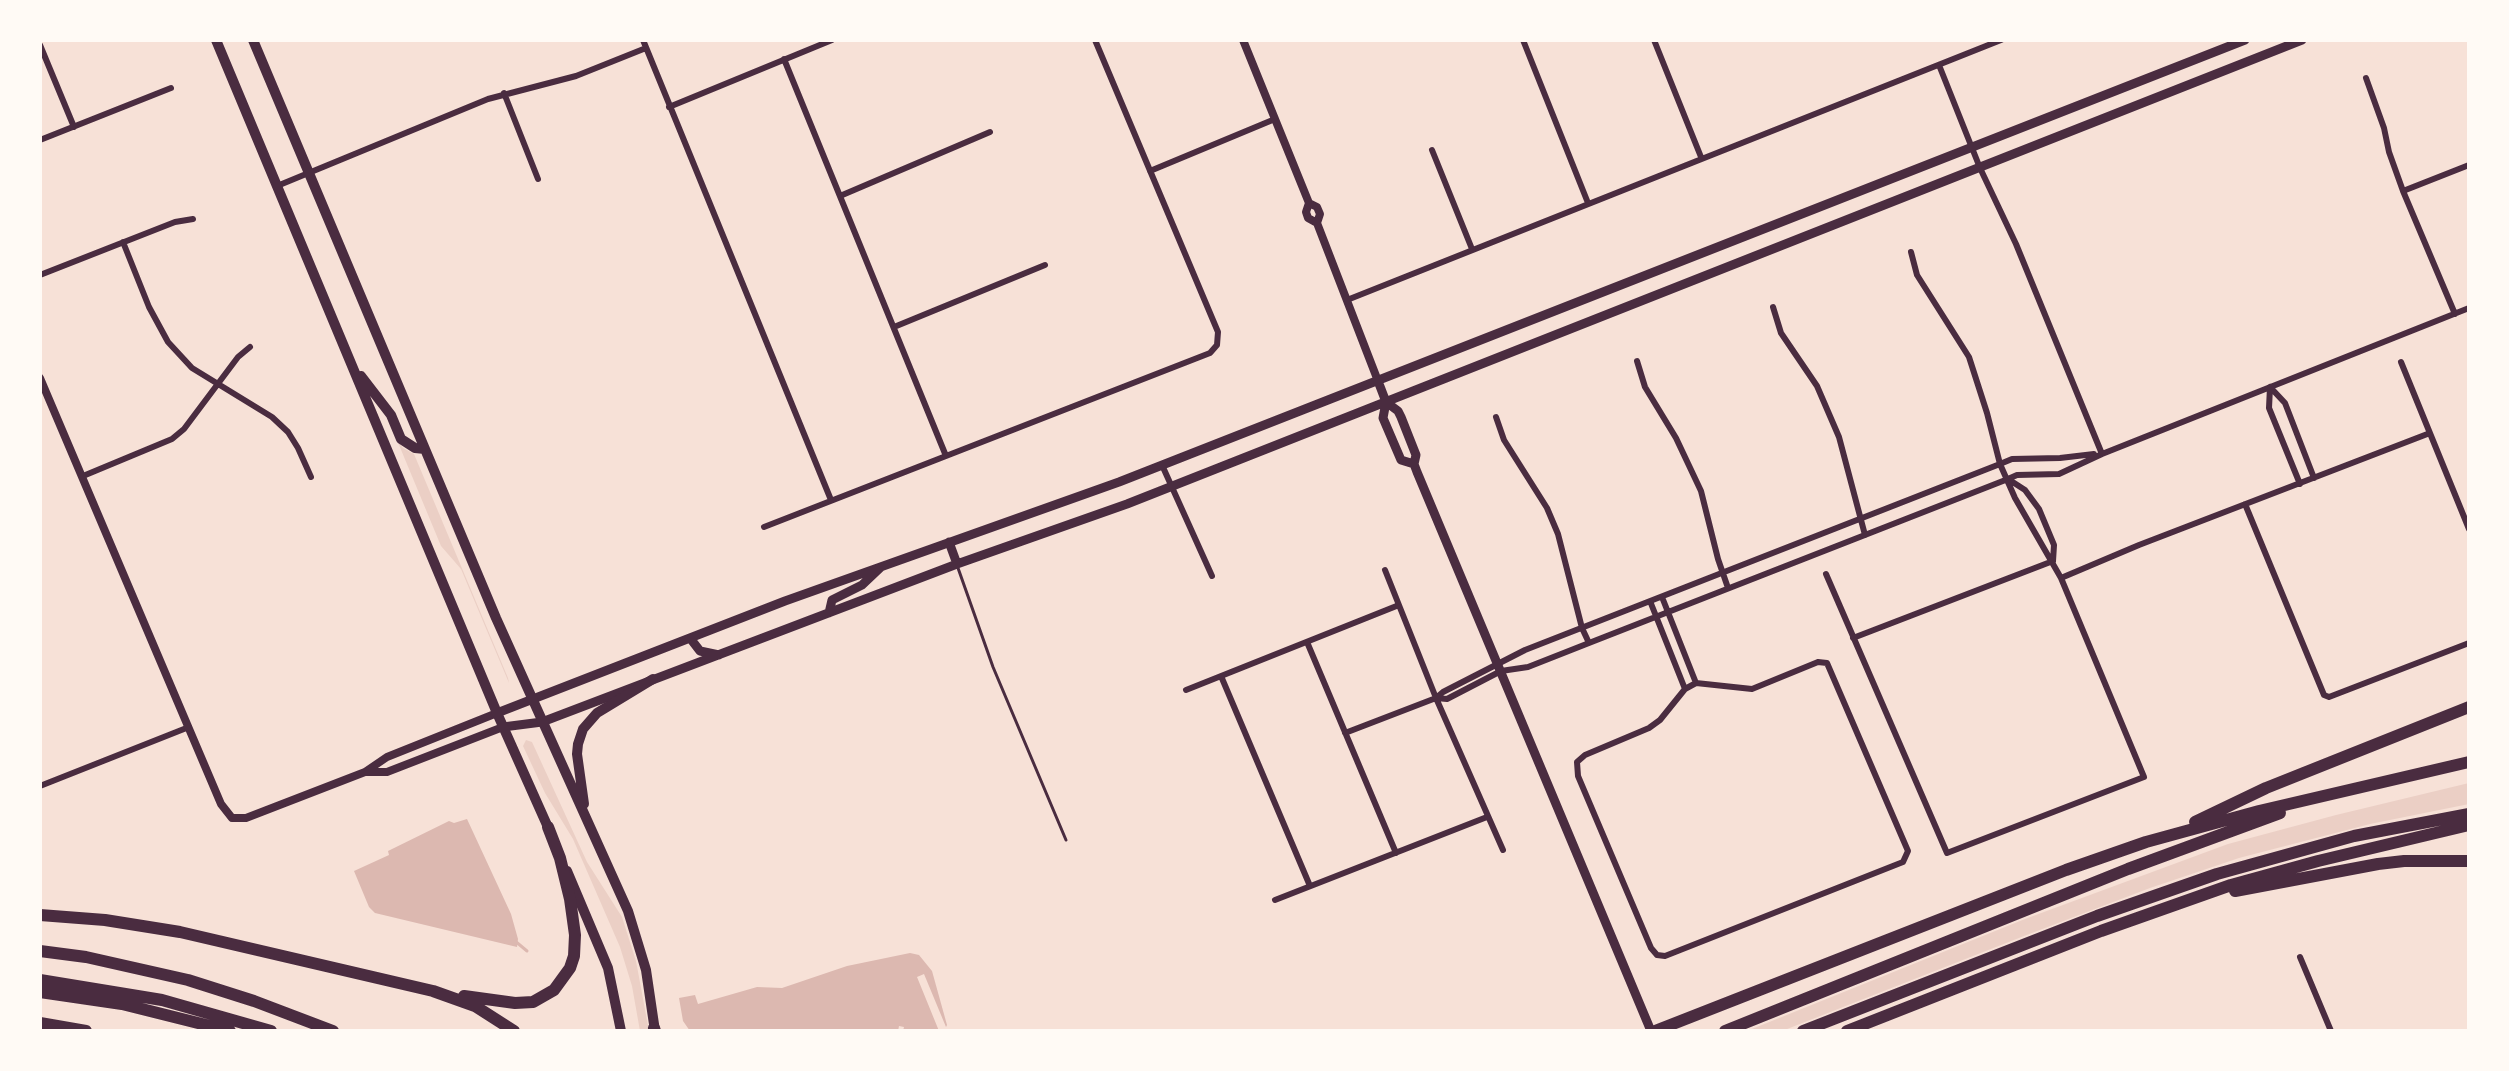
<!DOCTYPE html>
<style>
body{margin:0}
#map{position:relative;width:2509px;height:1071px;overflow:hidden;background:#f7e1d7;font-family:"Roboto Serif",serif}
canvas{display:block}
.frame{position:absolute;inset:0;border:42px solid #fffaf5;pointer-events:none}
</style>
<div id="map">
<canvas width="2509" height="1071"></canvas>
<div class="frame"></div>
</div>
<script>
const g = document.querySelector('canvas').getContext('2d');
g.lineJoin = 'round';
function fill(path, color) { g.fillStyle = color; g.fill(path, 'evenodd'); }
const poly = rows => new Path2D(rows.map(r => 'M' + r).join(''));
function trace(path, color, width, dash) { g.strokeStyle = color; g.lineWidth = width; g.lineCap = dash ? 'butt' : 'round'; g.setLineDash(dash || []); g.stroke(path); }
const green = poly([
 [387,416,399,443,403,448,414,454,508,678,509,683,461,569,441,546],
 [526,740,532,742,587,862,622,917,636,961,649,1031,640,1031,632,986,620,947,573,839,545,793,523,746],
 [2469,783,2469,804,2370,824,2239,858,2150,888,2024,936,1782,1031,1747,1031,2025,919,2228,844,2336,815]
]);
const water = poly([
 [467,819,511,914,518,939,517,947,375,913,369,907,354,871,389,855,388,851,449,821,454,823],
 [910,953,919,955,932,971,947,1025,946,1027,924,974,917,977,939,1031,903,1031,904,1027,899,1026,898,1031,690,1031,683,1021,679,998,695,995,698,1004,757,987,782,988,847,966]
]);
const stream = poly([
 [515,941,527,951]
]);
const service = poly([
 [958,568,993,667,1066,840]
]);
const minor = poly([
 [643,40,831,500],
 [1523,40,1588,203],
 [1654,40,1701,157],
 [40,45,74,127],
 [784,59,946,456],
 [1939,65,1980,168,2016,244,2102,454],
 [2366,78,2384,128,2389,152,2403,191,2455,314],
 [504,93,538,179],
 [669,107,832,40],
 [40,140,171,88],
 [1432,150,1472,249],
 [1150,171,1275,119],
 [277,186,488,99,576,76,646,48],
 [2403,191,2469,165],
 [840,196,990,132],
 [123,242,149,307,168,342,192,368,272,417,288,432,298,448,311,477],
 [40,275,175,222,193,219],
 [1347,300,2001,40],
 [1773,307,1781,333,1817,386,1839,437,1865,535],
 [894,327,1045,265],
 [1637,361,1645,387,1676,438,1701,491,1718,559,1728,588],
 [2401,362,2469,529],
 [2270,387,2269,408,2300,484],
 [2270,387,2285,403,2314,478],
 [1496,417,1504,440,1547,508,1558,534,1582,628,1589,643],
 [1162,465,1212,576],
 [83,476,172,439,184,429,238,357,250,347],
 [2008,479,2025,490,2039,509,2054,545,2053,561],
 [2245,504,2324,695,2329,697,2469,643],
 [764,527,1210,353,1217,345,1218,332,1095,40],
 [1385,570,1436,698,1503,850],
 [1826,574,1947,853,2144,777,2061,578,2015,498,2000,464,1987,413,1969,357,1917,275,1911,252],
 [2061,578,2139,545,2430,433],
 [1662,597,1696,683],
 [1650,601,1685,689],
 [1853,638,2053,561],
 [1307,642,1396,853],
 [1818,662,1827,663,1908,851,1903,862,1665,956,1657,955,1651,948,1578,776,1577,762,1585,755,1649,728,1660,720,1685,689,1696,683,1752,689,1818,662],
 [1221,676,1310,886],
 [1186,690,1399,605],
 [1436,698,1447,699,1501,671,1528,667,1589,643,2008,479,2017,475,2059,474,2102,454,2469,308],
 [1345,733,1436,698,1443,692,1525,650,2000,464,2012,459,2060,458,2094,454],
 [40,786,189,727],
 [1275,900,1487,817],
 [2300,957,2331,1031]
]);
const tertiary = poly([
 [1243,40,1309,203,1317,207,1320,214,1317,223,1378,381],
 [1309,203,1306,212,1308,218,1317,223],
 [40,378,221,804,232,818,246,818,365,772,387,757,497,713],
 [365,772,387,772,503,727]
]);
const secondary = poly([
 [1378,381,1386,402,1398,411,1401,417,1416,455,1414,464,1417,472,1651,1031],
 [1386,402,1383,418,1401,460,1414,464],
 [949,542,957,564],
 [829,613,832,600,862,585,881,567],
 [690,638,700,651,719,655],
 [497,713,785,601,1119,482,2245,40],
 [503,727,542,722,957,564,1127,504,2302,40]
]);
const primary = poly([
 [216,40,497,713,551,834],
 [253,40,496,618,628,911,646,970,655,1031],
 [361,376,391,415,401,439,415,448,425,449],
 [584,804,577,754,578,744,583,729,597,713,653,679],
 [567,871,608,968,621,1031]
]);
const motorway = poly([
 [2195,822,2266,788,2469,707],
 [2235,891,2378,864,2404,861,2469,861],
 [40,915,105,920,180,932,433,991,475,1006,514,1031],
 [40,951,86,957,188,980,254,1001,333,1031],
 [40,980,162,1000,271,1031],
 [40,992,122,1004,230,1031],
 [464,996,515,1003,533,1002,554,990,570,968,574,956,575,935,570,899,560,858,548,827],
 [40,1023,86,1031],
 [654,1028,655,1031],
 [1655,1031,2066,870,2146,842,2259,811,2469,762],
 [1725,1031,2128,869,2280,813],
 [1803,1031,2097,916,2217,874,2354,836,2469,814],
 [1847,1031,2101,931,2231,885,2318,861,2469,825]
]);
fill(green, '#ebcfc5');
fill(water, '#dcb8b0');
trace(stream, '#dcb8b0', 3);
trace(service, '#4a2c40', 3);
trace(minor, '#4a2c40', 6);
trace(tertiary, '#4a2c40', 8);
trace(secondary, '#4a2c40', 9);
trace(primary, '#4a2c40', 10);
trace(motorway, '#4a2c40', 12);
</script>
